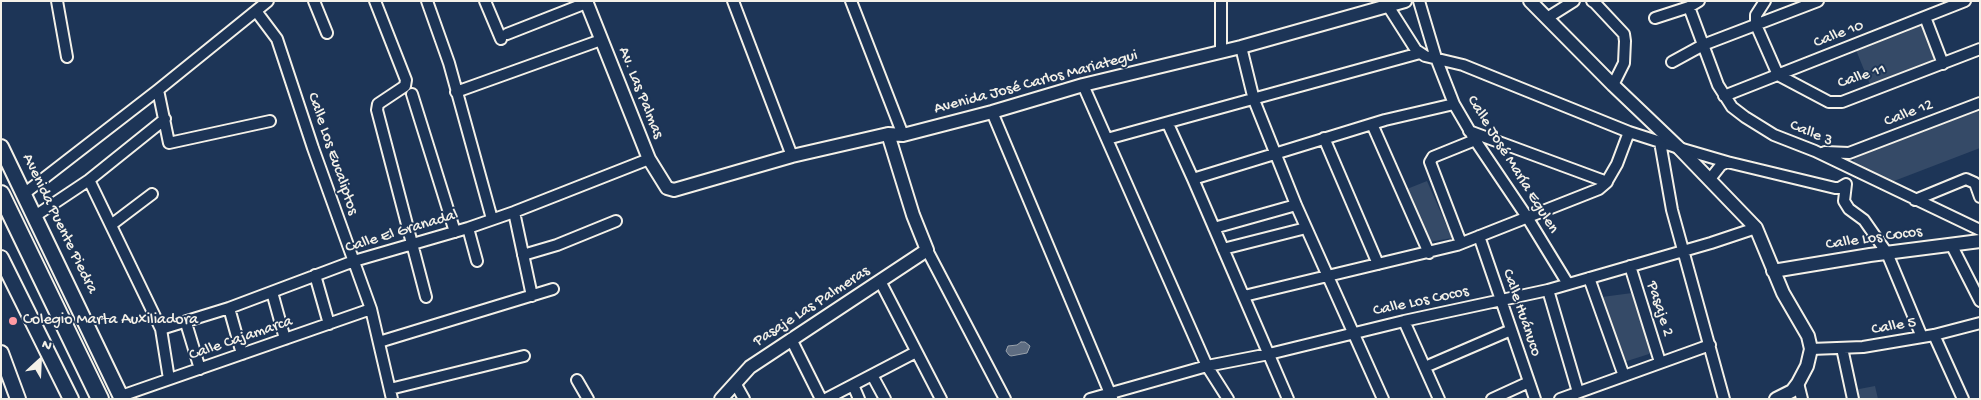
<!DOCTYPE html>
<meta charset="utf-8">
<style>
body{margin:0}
#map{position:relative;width:1981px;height:400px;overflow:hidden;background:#1d3557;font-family:"Gochi Hand",sans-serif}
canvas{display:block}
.frame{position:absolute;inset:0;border:2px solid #f4f1e8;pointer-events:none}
.north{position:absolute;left:15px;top:335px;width:50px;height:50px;-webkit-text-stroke:4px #1d3557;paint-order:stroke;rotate:25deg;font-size:14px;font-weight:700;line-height:20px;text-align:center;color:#f4f1e8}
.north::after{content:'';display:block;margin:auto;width:18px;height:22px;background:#f4f1e8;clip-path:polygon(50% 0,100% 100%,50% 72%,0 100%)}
</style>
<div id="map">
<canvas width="1981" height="400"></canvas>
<div class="frame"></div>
<div class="north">N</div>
</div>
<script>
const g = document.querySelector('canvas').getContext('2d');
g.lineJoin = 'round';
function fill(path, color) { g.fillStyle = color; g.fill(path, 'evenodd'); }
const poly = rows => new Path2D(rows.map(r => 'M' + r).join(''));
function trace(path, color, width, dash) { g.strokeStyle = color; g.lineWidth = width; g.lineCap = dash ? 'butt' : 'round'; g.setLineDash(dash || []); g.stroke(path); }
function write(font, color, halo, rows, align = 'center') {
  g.font = font + ' "Gochi Hand",sans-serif'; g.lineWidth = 4; g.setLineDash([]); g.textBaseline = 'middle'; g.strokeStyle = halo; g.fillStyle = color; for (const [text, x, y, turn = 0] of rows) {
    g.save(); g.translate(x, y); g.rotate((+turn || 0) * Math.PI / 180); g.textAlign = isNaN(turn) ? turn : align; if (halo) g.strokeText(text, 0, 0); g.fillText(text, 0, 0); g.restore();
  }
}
const green = poly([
 [1922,24,1936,60,1871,87,1856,50],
 [1980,109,1980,148,1894,181,1853,164,1854,158],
 [1427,181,1452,238,1429,242,1407,189],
 [1632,293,1652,353,1624,362,1602,297],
 [1875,386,1878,399,1855,399,1854,390]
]);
const water = poly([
 [1021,342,1025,342,1030,346,1027,353,1011,356,1009,355,1006,351,1008,346,1017,345,1021,342]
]);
const minor = poly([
 [57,1,67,57],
 [314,1,327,33],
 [375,1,406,80,405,86,378,104,377,110,426,297],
 [427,1,449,63,492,219],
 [485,1,501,39],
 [733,1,792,156],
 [851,1,903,135],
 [1419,1,1436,58,1454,104,1475,140,1527,217,1568,284],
 [1592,1,1595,3,1624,34,1625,41,1624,63,1613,85],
 [1765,1,1756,15,1756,25,1778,75,1829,102,1842,102,1980,49],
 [1388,6,1416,50,1425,56,1463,65,1629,132,1679,148,1727,162,1835,188,1839,188,1846,184,1844,201,1849,209,1864,220,1887,253,1922,337],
 [1689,7,1718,85,1732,107,1745,117,1774,135,1815,151,1980,230],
 [256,11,277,39,313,148,371,309,392,399],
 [1925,17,1943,64],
 [1547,18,1574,1],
 [1655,18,1689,7,1699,1],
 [507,34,586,3],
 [1241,47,1254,100,1296,205,1383,399],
 [1221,51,1221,1],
 [1672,62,1703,45,1818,1],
 [1083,85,1207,366,1228,399],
 [158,90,169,143,270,121],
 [456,92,601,40],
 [412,94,455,232],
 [1724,96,1965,1],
 [992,112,1112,398],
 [1168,124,1193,179,1288,399],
 [1372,124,1429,253],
 [1469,131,1607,182],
 [1324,138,1378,264],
 [1107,139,1420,53],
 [1660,142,1672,210,1724,399],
 [1825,152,1849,153,1980,103],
 [1193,179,1385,120,1454,104],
 [1710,179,1721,165,1727,162],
 [89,180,161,329,169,379],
 [25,193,158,90,268,1],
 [1915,200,1966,179,1975,183,1980,197],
 [514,212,532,296],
 [35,216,89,180,165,119],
 [111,225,152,194],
 [468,228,477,261],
 [1214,228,1296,205],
 [1479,236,1535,399],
 [1461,243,1430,162,1433,157,1475,140],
 [1951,244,1980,301],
 [1223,249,1306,228],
 [927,250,1005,399],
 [523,255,557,245,616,221],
 [1630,266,1660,362],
 [315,275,329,324],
 [1589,278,1624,376],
 [880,281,941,399],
 [1548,290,1578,392],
 [272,292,285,339],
 [1244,296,1457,245,1599,189,1606,183,1617,164,1629,132],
 [229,308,242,354],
 [1404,321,1439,399],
 [186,323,200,369],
 [161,329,229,308,354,261,468,228,514,212,649,159],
 [1934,335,1963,399],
 [791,339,821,399],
 [379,342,553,289],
 [1842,348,1853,399],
 [1811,349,1863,347,1934,335,1980,323],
 [1425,367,1511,330],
 [872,375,885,399],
 [577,380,588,399],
 [735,383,744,399],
 [1798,383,1802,399],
 [853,385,859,399],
 [390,389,524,356],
 [121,396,371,309],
 [826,399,916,352],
 [1090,399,1207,366,1269,354,1404,321,1548,290,1711,243,1756,228],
 [1492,399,1529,382],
 [1560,399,1710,345]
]);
const tertiary = poly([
 [586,1,649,159,667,188,674,190,792,156,888,134,903,135,992,112,1083,85,1241,47,1405,1],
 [1530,1,1613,85,1679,148,1756,228,1783,293,1808,336,1811,349,1807,366,1798,383,1792,391,1776,399],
 [1773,271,1870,255,1980,241],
 [721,399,750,367,927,250,913,215,888,134]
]);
const secondary = poly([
 [1,147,122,399],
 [1,258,71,399],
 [1,353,18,399]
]);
const trunk = poly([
 [1,194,100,399]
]);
const markers = [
 [13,321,5,"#ff9aa2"]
];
const streetNames = [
 ["Calle 10",1839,35,-21],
 ["Calle 11",1862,77,-18],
 ["Avenida José Carlos Mariategui",1036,83,-15],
 ["Av. Las Palmas",640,93,68],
 ["Calle 12",1909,114,-21],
 ["Calle 3",1811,134,23],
 ["Calle Los Eucaliptos",332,154,71],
 ["Calle José María Egulen",1512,165,58],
 ["Avenida Puente Piedra",59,224,64],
 ["Calle El Granadal",402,232,-17],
 ["Calle Los Cocos",1874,239,-8],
 ["Calle Los Cocos",1421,302,-12],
 ["Pasaje Las Palmeras",812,307,-33],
 ["Pasaje 2",1659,309,72],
 ["Calle Huánuco",1521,313,71],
 ["Calle 5",1894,327,-10],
 ["Calle Cajamarca",241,339,-19]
];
const poiNames = [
 ["Colegio Marta Auxiliadora",23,321]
];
fill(green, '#354a67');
fill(water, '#5e6d82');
trace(water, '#9aa2ab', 1);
trace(minor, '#f4f1e8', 14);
trace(tertiary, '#f4f1e8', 16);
trace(secondary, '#f4f1e8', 18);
trace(trunk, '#f4f1e8', 20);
trace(minor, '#1d3557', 10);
trace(tertiary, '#1d3557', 12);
trace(secondary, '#1d3557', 14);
trace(trunk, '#1d3557', 16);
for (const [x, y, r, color] of markers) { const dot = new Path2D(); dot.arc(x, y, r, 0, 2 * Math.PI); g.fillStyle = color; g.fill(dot); trace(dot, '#1d3557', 2); }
write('16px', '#f4f1e8', '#1d3557', streetNames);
write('16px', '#f4f1e8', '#1d3557', poiNames, 'left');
</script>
